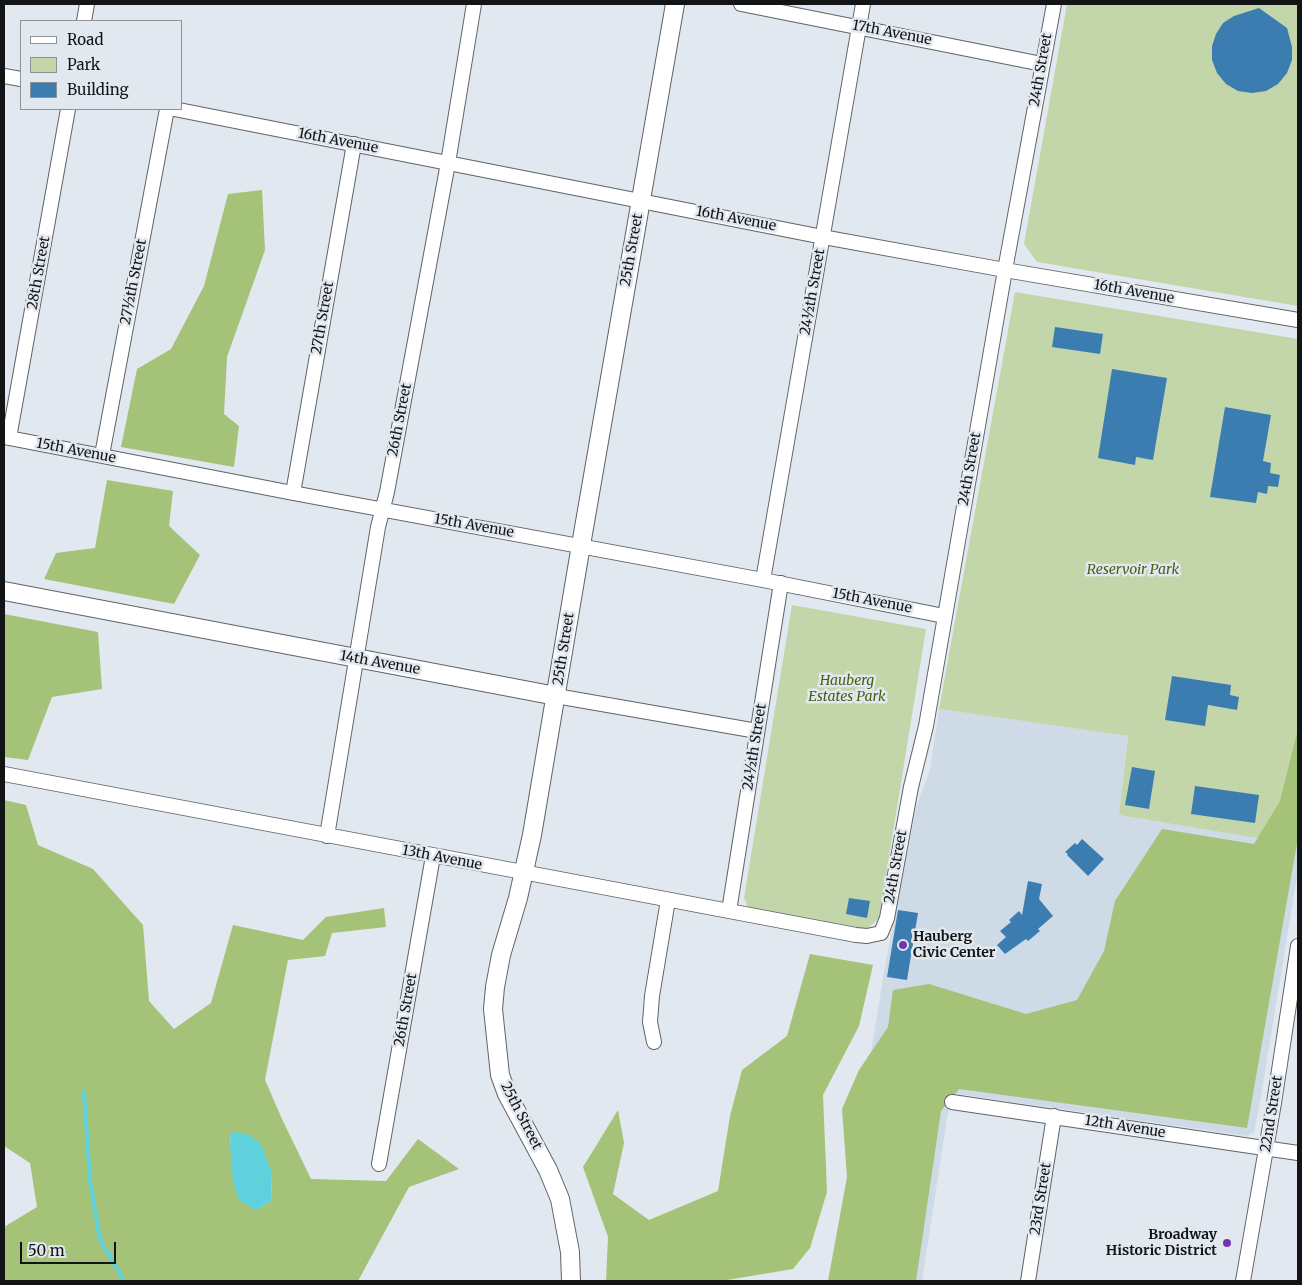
<!DOCTYPE html>
<meta charset="utf-8">
<style>
body{margin:0}
#map{position:relative;width:1302px;height:1285px;overflow:hidden;background:#e2e8ef;font-family:Merriweather,serif}
canvas{display:block}
.frame{position:absolute;inset:0;border:5px solid #121416;pointer-events:none}
.legend{position:absolute;left:20px;top:20px;width:162px;height:90px;box-sizing:border-box;background:#e2e8ef;border:1px solid #8f9398;margin:0;padding:6px 9px;list-style:none;font-size:15px;color:#121416}
.legend li{display:flex;align-items:center;gap:10px;height:25px}
.legend b{width:25px;border:1px solid #8f9398}
.scale{position:absolute;left:20px;top:1242px;width:96px;height:22px;box-sizing:border-box;border:2px solid #121416;border-top:0;padding-left:6px;font-size:15px;line-height:18px;white-space:nowrap;color:#121416;-webkit-text-stroke:4px #e2e8ef;paint-order:stroke}
</style>
<div id="map">
<canvas width="1302" height="1285"></canvas>
<div class="frame"></div>
<ul class="legend">
<li><b style="height:6px;background:#fff"></b>Road</li>
<li><b style="height:14px;background:#c3d6aa"></b>Park</li>
<li><b style="height:14px;background:#3c7db1"></b>Building</li>
</ul>
<div class="scale">50 m</div>
</div>
<script>
const g = document.querySelector('canvas').getContext('2d');
g.lineJoin = 'round';
function fill(path, color) { g.fillStyle = color; g.fill(path, 'evenodd'); }
const poly = rows => new Path2D(rows.map(r => 'M' + r).join(''));
function trace(path, color, width, dash) { g.strokeStyle = color; g.lineWidth = width; g.lineCap = dash ? 'butt' : 'round'; g.setLineDash(dash || []); g.stroke(path); }
function write(font, color, halo, rows, align = 'center') {
  g.font = font + ' Merriweather,serif'; g.lineWidth = 5; g.setLineDash([]); g.textBaseline = 'middle'; g.strokeStyle = halo; g.fillStyle = color; for (const [text, x, y, turn = 0] of rows) {
    g.save(); g.translate(x, y); g.rotate((+turn || 0) * Math.PI / 180); g.textAlign = isNaN(turn) ? turn : align; if (halo) g.strokeText(text, 0, 0); g.fillText(text, 0, 0); g.restore();
  }
}
const built = poly([
 [939,709,1128,736,1119,815,1298,845,1298,871,1259,1108,1254,1132,1247,1136,951,1093,922,1281,834,1281,884,972,916,808,930,769]
]);
const green = poly([
 [1067,4,1298,4,1298,306,1037,262,1024,244],
 [1015,292,1298,339,1298,845,1119,815,1128,736,939,709],
 [792,605,926,629,879,918,867,929,748,907,744,898]
]);
const forest = poly([
 [262,190,265,250,227,357,224,414,239,426,234,467,121,447,137,369,171,349,204,286,228,194],
 [107,480,173,491,169,526,200,555,174,604,44,579,56,553,95,548],
 [4,614,98,632,102,689,52,697,28,760,4,757],
 [1298,729,1298,838,1247,1128,959,1089,941,1111,916,1281,828,1281,847,1177,842,1109,859,1070,888,1027,893,990,929,984,1026,1014,1077,1000,1104,951,1115,901,1162,829,1254,844,1280,801],
 [4,800,26,805,38,845,93,869,143,925,149,1001,174,1029,211,1003,233,925,303,940,326,917,384,908,386,927,332,933,325,956,288,960,265,1080,282,1119,311,1179,386,1181,418,1139,459,1169,409,1187,358,1281,4,1281,4,1227,37,1207,30,1163,4,1146],
 [231,1131,272,1173,271,1201,256,1210,230,1146],
 [810,954,873,965,859,1026,823,1095,827,1192,810,1248,793,1269,721,1281,606,1281,608,1237,583,1167,618,1110,624,1143,613,1194,649,1220,718,1191,730,1116,742,1070,787,1036]
]);
const water = poly([
 [231,1131,249,1135,261,1144,272,1173,271,1201,256,1210,239,1200,233,1182,230,1146]
]);
const stream = poly([
 [84,1092,90,1180,100,1240,121,1275,122,1281]
]);
const building = poly([
 [1259,8,1287,28,1292,47,1292,60,1287,73,1278,84,1266,91,1252,93,1238,91,1226,84,1217,73,1212,60,1212,46,1216,34,1223,23,1234,16],
 [1055,327,1103,334,1100,354,1052,347],
 [1112,369,1167,378,1153,460,1136,457,1135,465,1098,458],
 [1225,407,1271,415,1263,461,1271,463,1270,473,1280,475,1278,487,1268,486,1267,494,1258,492,1256,503,1210,497],
 [1172,676,1231,685,1230,695,1239,697,1237,710,1208,705,1205,726,1165,720],
 [1132,767,1155,771,1149,809,1125,805],
 [1195,786,1259,795,1255,823,1191,814],
 [1082,839,1104,859,1088,876,1067,855,1068,854,1065,852,1075,843,1077,845],
 [1028,881,1042,884,1039,899,1053,916,1038,929,1040,931,1028,941,1026,939,1005,954,997,945,1006,937,1000,931,1011,922,1009,920,1019,911,1022,915],
 [849,898,870,901,867,918,846,914],
 [898,910,918,913,907,980,887,977]
]);
const minor = poly([
 [741,4,1042,64],
 [84,21,87,4],
 [4,76,21,79],
 [174,109,823,237,1005,270,1298,320],
 [4,437,293,493,763,580,944,616],
 [9,438,68,109],
 [102,455,167,109],
 [293,493,354,144],
 [763,580,863,4],
 [556,696,757,731],
 [4,774,856,935,867,936,881,933,887,918,911,787,926,726,1005,270,1054,4],
 [327,836,378,527,387,492,448,163,474,4],
 [729,911,781,583],
 [654,1042,650,1022,652,996,668,900],
 [952,1102,1298,1153],
 [379,1164,433,856],
 [1028,1281,1054,1116],
 [1243,1281,1274,1103,1298,946]
]);
const tertiary = poly([
 [4,591,556,696],
 [571,1281,570,1252,560,1199,548,1170,507,1094,500,1075,493,1009,495,987,501,955,518,898,532,835,581,545,675,4]
]);
const markers = [
 [903,945,5,"#7235ab"],
 [1227,1243,5,"#7235ab"]
];
const streetNames = [
 ["17th Avenue",892,33,11],
 ["24th Street",1041,70,-80],
 ["16th Avenue",338,141,11],
 ["16th Avenue",736,219,11],
 ["25th Street",632,250,-80],
 ["28th Street",39,273,-80],
 ["27½th Street",134,282,-79],
 ["24½th Street",813,292,-80],
 ["16th Avenue",1134,292,10],
 ["27th Street",323,318,-80],
 ["26th Street",400,420,-79],
 ["15th Avenue",76,451,11],
 ["24th Street",970,469,-80],
 ["15th Avenue",474,526,10],
 ["15th Avenue",872,601,11],
 ["25th Street",564,649,-81],
 ["14th Avenue",380,663,10],
 ["24½th Street",755,747,-81],
 ["13th Avenue",442,858,11],
 ["24th Street",896,867,-80],
 ["26th Street",406,1010,-80],
 ["22nd Street",1272,1114,-81],
 ["25th Street",521,1116,63],
 ["12th Avenue",1125,1127,9],
 ["23rd Street",1041,1199,-81]
];
const parkNames = [
 ["Reservoir Park",1133,570],
 ["Hauberg",847,681],
 ["Estates Park",847,697]
];
const poiNames = [
 ["Hauberg",913,937],
 ["Civic Center",913,953],
 ["Broadway",1217,1235,"right"],
 ["Historic District",1217,1251,"right"]
];
fill(built, '#cedbe6');
fill(green, '#c3d6aa');
fill(forest, '#a4c278');
fill(water, '#5ed1dc');
trace(stream, '#5ed1dc', 4);
fill(building, '#3c7db1');
trace(minor, '#5e6469', 16);
trace(tertiary, '#5e6469', 20);
trace(minor, '#fff', 14);
trace(tertiary, '#fff', 18);
for (const [x, y, r, color] of markers) { const dot = new Path2D(); dot.arc(x, y, r, 0, 2 * Math.PI); g.fillStyle = color; g.fill(dot); trace(dot, '#e2e8ef', 2); }
write('14px', '#121416', '#e2e8ef', streetNames);
write('italic 14px', '#476111', '#e2e8ef', parkNames);
write('bold 14px', '#121416', '#e2e8ef', poiNames, 'left');
</script>
